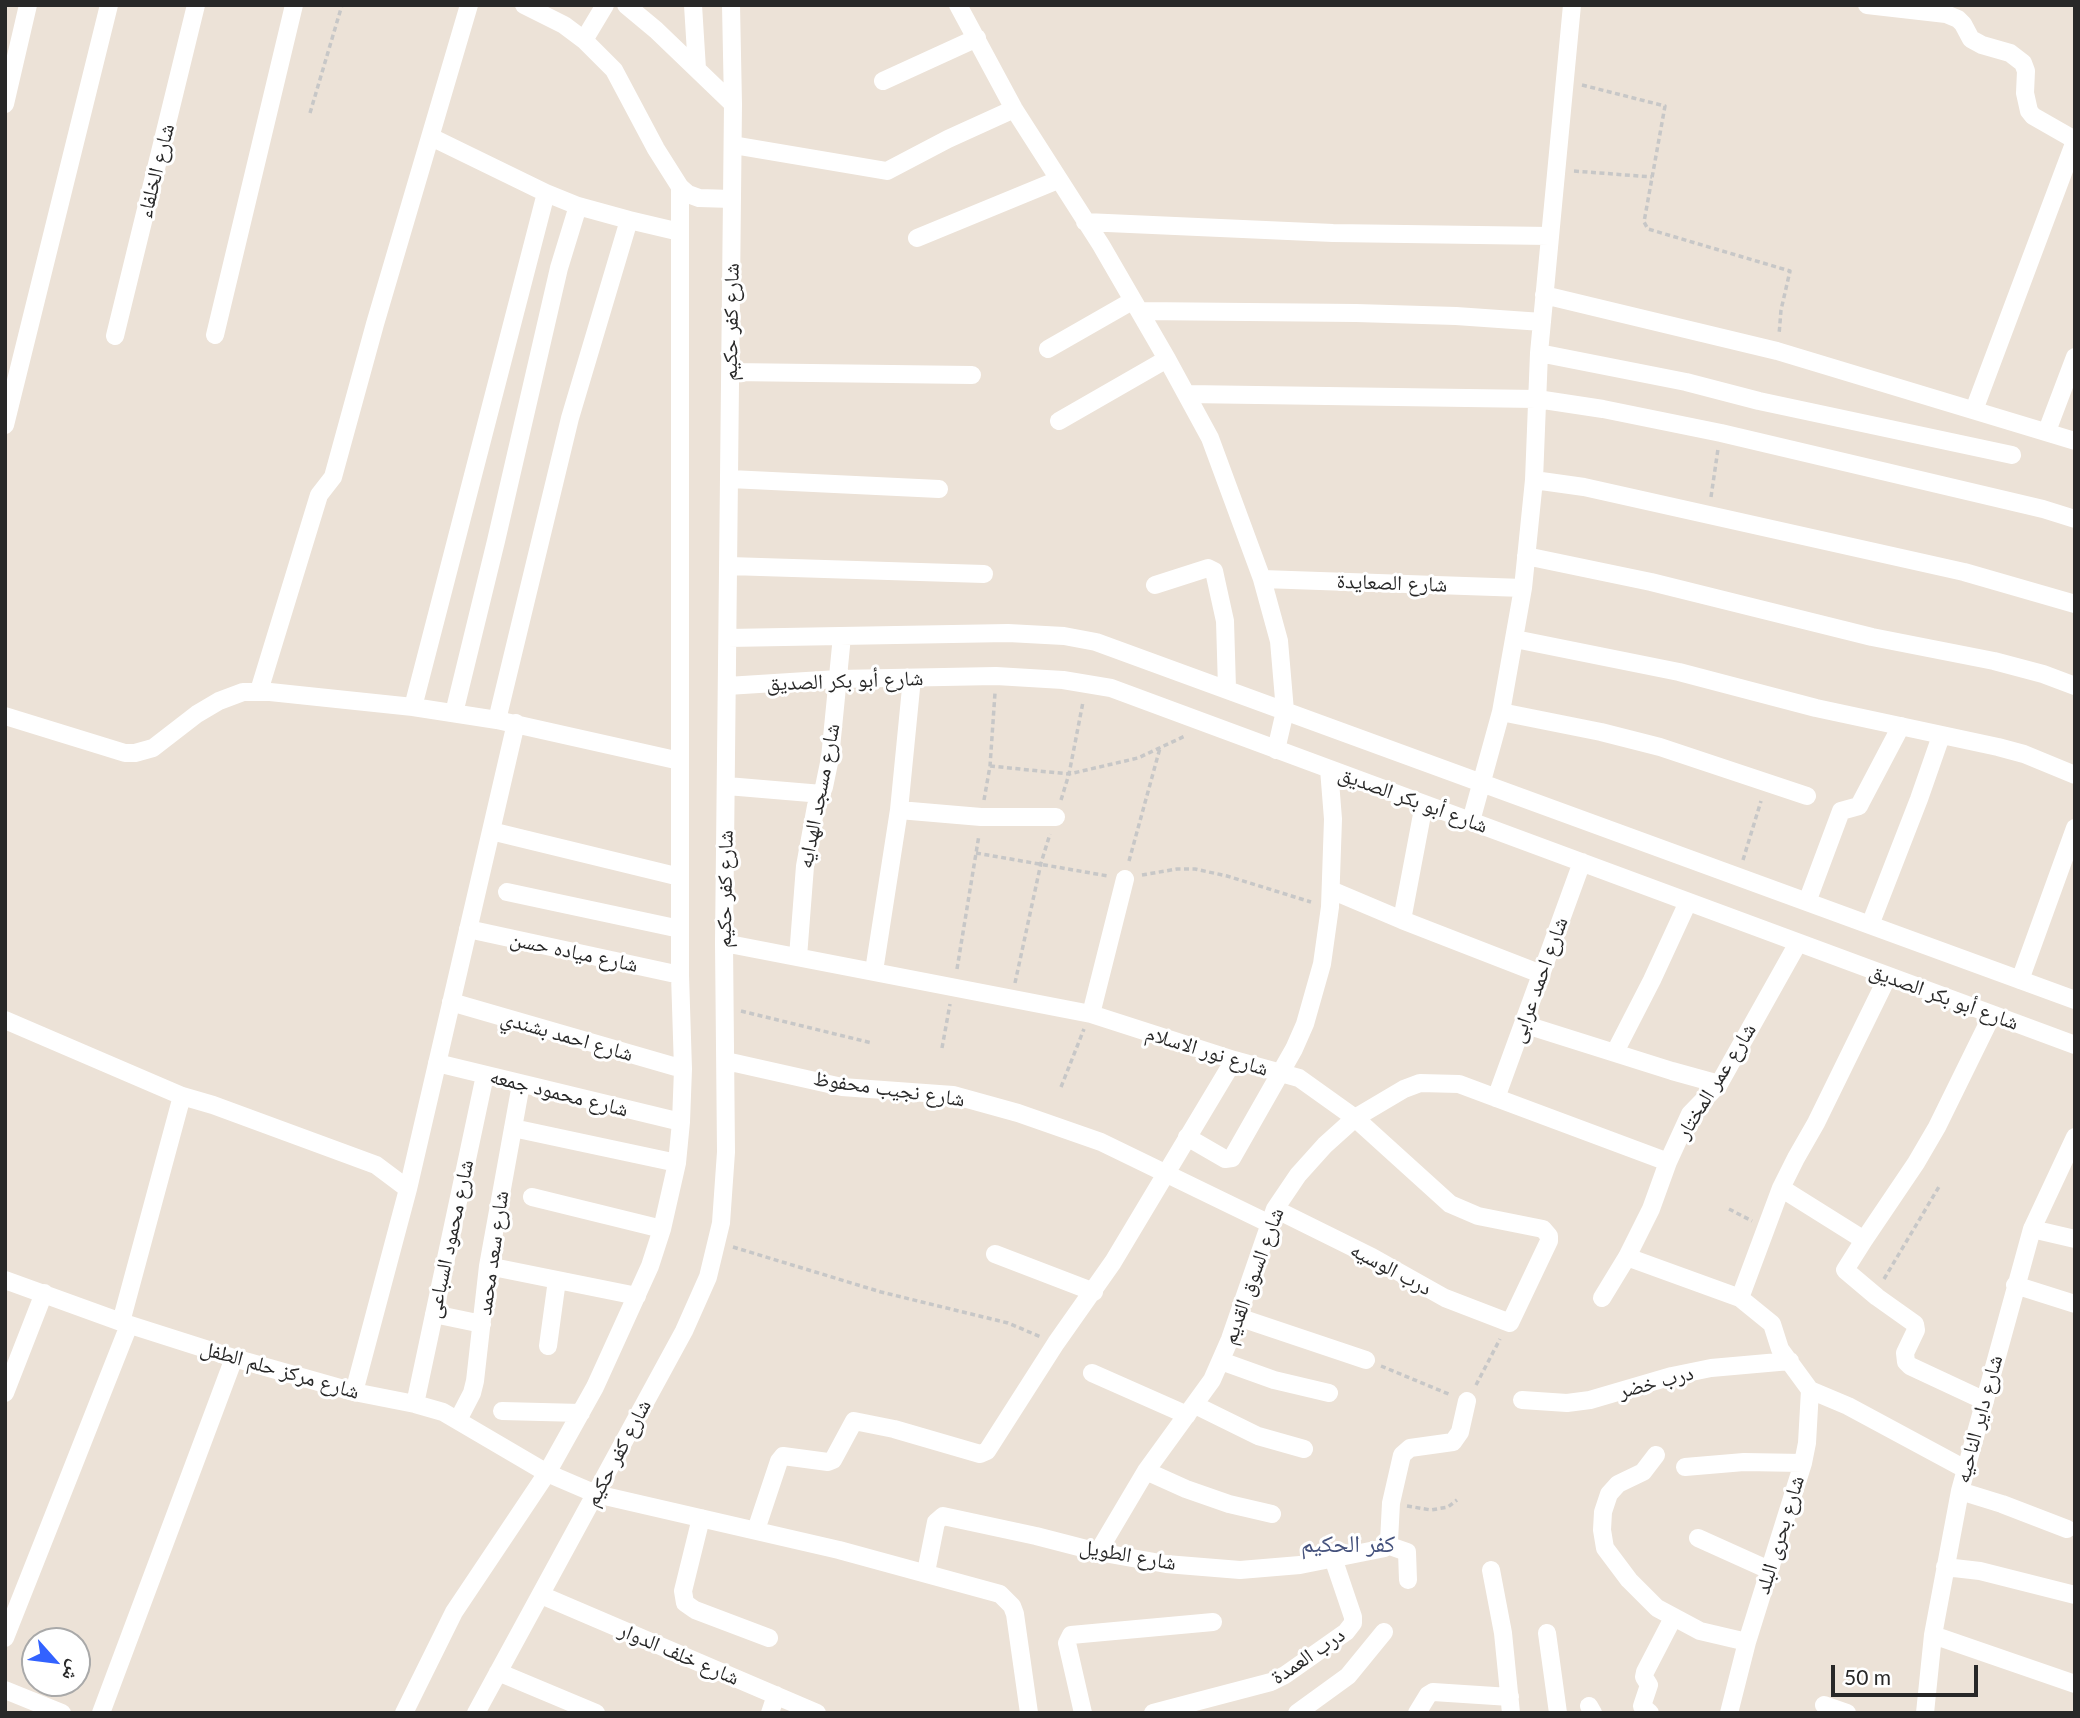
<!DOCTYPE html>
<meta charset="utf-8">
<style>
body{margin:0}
#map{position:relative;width:2080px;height:1718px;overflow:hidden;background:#ece2d7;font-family:Lato,"Noto Naskh Arabic",sans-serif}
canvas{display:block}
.frame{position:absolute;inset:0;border:7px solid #282828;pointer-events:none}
.north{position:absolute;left:21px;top:1627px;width:70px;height:70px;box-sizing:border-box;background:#fff;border:2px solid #a9a9a9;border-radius:50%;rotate:118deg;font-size:19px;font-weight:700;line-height:28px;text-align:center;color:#282828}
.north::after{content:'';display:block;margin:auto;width:24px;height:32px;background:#3262ff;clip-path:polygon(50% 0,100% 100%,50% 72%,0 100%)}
.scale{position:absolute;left:1831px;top:1665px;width:147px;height:32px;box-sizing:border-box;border:4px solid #282828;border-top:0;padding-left:9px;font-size:21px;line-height:24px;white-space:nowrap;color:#282828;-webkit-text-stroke:5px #fff;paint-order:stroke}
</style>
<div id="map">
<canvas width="2080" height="1718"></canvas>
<div class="frame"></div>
<div class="north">ش</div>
<div class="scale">50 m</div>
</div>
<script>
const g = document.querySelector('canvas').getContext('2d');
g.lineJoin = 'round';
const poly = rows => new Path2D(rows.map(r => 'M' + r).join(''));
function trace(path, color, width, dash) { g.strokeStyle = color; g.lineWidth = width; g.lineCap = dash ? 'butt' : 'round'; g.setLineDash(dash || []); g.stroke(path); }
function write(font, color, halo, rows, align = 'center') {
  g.font = font + ' Lato,"Noto Naskh Arabic",sans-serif'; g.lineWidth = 6; g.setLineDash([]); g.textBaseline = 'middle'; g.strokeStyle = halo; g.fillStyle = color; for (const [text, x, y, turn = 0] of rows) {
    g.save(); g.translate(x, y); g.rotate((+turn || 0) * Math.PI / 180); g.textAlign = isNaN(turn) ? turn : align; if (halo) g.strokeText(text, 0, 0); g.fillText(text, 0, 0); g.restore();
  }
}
const path = poly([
 [1582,85,1665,106,1644,222,1648,229,1790,271,1781,310,1779,335],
 [310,113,342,5],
 [1574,171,1652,177],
 [1711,497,1718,449],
 [990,766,1069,774,1138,758,1185,736],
 [984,800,990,766,995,693],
 [1061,800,1069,774,1083,702],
 [976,853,1108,876],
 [1743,860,1761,801],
 [1129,861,1160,748],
 [1142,875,1177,869,1195,869,1227,876,1311,902],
 [957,969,979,835],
 [1015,983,1041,863,1050,834],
 [741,1011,872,1043],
 [942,1048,950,1004],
 [1061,1087,1084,1029],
 [1729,1209,1752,1221],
 [733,1247,881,1292,1008,1323,1041,1337],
 [1884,1279,1940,1185],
 [1381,1366,1451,1395],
 [1476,1385,1500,1339],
 [1407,1506,1431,1510,1448,1507,1457,1500]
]);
const street = poly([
 [524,5,564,25,584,40,614,70,656,149,680,187,688,194,699,198,732,199],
 [626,5,656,30,733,104],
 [693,5,697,69],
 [958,5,1014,109,1101,245,1167,359,1210,438,1262,579,1279,641,1285,711,1276,750],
 [1867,5,1946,14,1958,19,1963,24,1971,39,1982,45,2010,53,2023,63,2026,71,2025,93,2029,111,2033,116,2075,140],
 [584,40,605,5],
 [883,81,977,38],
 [5,104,28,5],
 [431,137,546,193,578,206,629,220,570,418,497,720],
 [733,145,887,171,948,139,1014,109],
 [629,220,680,232],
 [1085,222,1333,233,1550,236],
 [917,238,1058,180],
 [1544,295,1777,351,2075,441],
 [1139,311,1356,313,1456,316,1542,322],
 [215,335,294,5],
 [115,336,196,5],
 [1048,349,1132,301],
 [1539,353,1686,382,1759,401,2012,455],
 [731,372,972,375],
 [1187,394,1537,399,1603,409,1721,433,2043,509,2075,519],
 [1974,410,2075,141],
 [1059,421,1167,359],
 [5,425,109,5],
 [2047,431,2075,357],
 [730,479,939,489],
 [1534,480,1584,487,1964,572,2075,604],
 [1526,556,1651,582,1872,637,1994,661,2043,674,2075,686],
 [729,566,984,574],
 [1262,579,1523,588],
 [1155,585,1208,568,1214,571,1225,621,1227,688],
 [728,638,1008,633,1064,636,1096,642,2075,1000],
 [1515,639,1679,672,1816,708,1998,747,2024,754,2075,775],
 [727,686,838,679,996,676,1063,680,1111,688,2075,1045],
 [259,691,319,495,333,477,375,324,469,5],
 [413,707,546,193],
 [1501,712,1601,732,1660,747,1807,796],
 [454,713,496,541,559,268,578,206],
 [5,716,125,753,135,753,153,748,197,714,219,701,243,692,270,692,413,707,497,720,680,761],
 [727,786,822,794],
 [899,810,981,817,1056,817],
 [1471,821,1501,712,1523,588,1534,480,1539,353,1572,5],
 [491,831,680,877],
 [1331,890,1402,920,1541,974],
 [507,892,680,929],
 [1807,902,1841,811,1859,806,1861,802,1901,726],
 [1402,920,1424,804],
 [1870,925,1919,799,1941,736],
 [468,929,680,975],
 [724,943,1091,1014,1234,1060,1299,1078,1355,1118,1450,1204,1478,1216,1543,1229,1549,1236,1549,1241,1510,1323,1445,1298,1372,1257,1275,1209],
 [798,957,805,866,816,806,824,787,830,758,842,636],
 [874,971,899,810,912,678],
 [2020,980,2075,828],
 [451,1002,683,1069],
 [1091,1014,1125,879],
 [5,1020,182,1096,213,1105,376,1165,408,1189],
 [1523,1024,1672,1071,1719,1084],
 [1615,1052,1652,980,1688,902],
 [726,1061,842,1087,953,1095,1018,1113,1101,1142,1270,1224],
 [437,1063,681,1122],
 [1496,1098,1582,862],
 [513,1128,677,1163],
 [1187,1137,1225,1159,1232,1158,1294,1049,1305,1024,1322,964,1330,907,1333,819,1329,769],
 [1781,1188,1864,1240,1845,1270,1877,1297,1915,1324,1916,1330,1905,1353,1906,1362,1910,1366,1985,1401],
 [532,1197,662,1229],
 [2032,1229,2075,1239],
 [1864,1240,1916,1163,1937,1127,1992,1015],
 [995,1254,1094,1292],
 [1627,1257,1740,1298],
 [488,1266,637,1296],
 [5,1280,121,1322,234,1358,354,1392,415,1404,443,1412,547,1473,596,1494,839,1550,1000,1594,1012,1606,1015,1614,1029,1713],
 [2015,1285,2075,1304],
 [1602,1298,1627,1257,1651,1209,1668,1162,1690,1114,1719,1084,1798,943],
 [434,1314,482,1324],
 [1238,1317,1366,1360],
 [121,1322,182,1096],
 [548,1346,557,1280],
 [1221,1361,1274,1380,1329,1393],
 [1092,1373,1187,1415],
 [1810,1390,1848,1406,1965,1469],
 [354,1392,408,1189,516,723],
 [5,1393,44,1293],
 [1522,1400,1567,1403,1590,1400,1672,1376,1711,1368,1790,1361],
 [415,1404,485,1075],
 [1195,1405,1258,1436,1304,1449],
 [502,1411,581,1413],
 [458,1420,472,1393,475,1381,488,1266,521,1084],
 [1656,1455,1643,1472,1618,1484,1609,1494,1603,1512,1602,1530,1605,1548,1629,1580,1657,1608,1700,1631,1747,1642],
 [1685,1467,1744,1462,1803,1463],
 [1146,1471,1186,1489,1229,1504,1272,1514],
 [1960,1491,2002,1504,2067,1529],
 [701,1518,683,1591,685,1603,695,1610,769,1638],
 [756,1530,779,1461,783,1456,828,1462,833,1460,854,1421,894,1429,980,1454,987,1451,1056,1343,1113,1262,1234,1060],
 [1698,1538,1769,1570],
 [1387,1545,1407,1552,1408,1580],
 [1098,1552,1146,1471,1212,1380,1230,1339,1275,1209,1298,1175,1325,1145,1355,1118,1404,1089,1420,1083,1459,1084,1668,1162],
 [1945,1567,1980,1571,2075,1595],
 [1491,1570,1503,1633,1511,1713],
 [926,1572,936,1522,943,1516,1036,1536,1098,1552,1166,1564,1240,1570,1300,1565,1385,1548,1389,1541,1391,1503,1402,1455,1410,1448,1453,1442,1460,1432,1467,1401],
 [541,1595,817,1713],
 [1547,1633,1558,1713],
 [1933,1635,2075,1684],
 [5,1638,129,1325],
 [498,1672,596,1713],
 [5,1690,62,1713],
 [1824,1705,1847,1713],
 [1589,1706,1593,1713],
 [101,1713,234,1358],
 [404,1713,454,1612,547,1473,595,1387,650,1266,662,1229,677,1163,681,1122,683,1069,680,975,680,187],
 [476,1713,684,1331,708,1277,721,1223,726,1152,724,943,733,104,731,5],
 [770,1713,776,1695],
 [1083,1713,1067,1643,1071,1635,1213,1622],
 [1153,1713,1271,1682,1285,1675,1346,1632,1353,1623,1353,1617,1333,1558],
 [1297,1713,1348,1676,1384,1632],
 [1417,1713,1428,1695,1433,1692,1510,1697],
 [1650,1713,1642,1706,1649,1685,1644,1677,1645,1672,1673,1618],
 [1729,1713,1747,1642,1803,1463,1807,1443,1810,1390,1780,1349,1772,1324,1740,1298,1781,1188,1796,1158,1816,1123,1888,976],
 [1925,1713,1933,1635,1960,1491,2032,1229,2075,1137]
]);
const streetNames = [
 ["شارع الخلفاء",156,171,-76],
 ["شارع كفر حكيم",731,322,-89],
 ["شارع الصعايدة",1392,583,2],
 ["شارع أبو بكر الصديق",845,681,-2],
 ["شارع مسجد الهدايه",819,796,-79],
 ["شارع أبو بكر الصديق",1413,800,20],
 ["شارع كفر حكيم",725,889,-89],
 ["شارع مياده حسن",574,952,12],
 ["شارع احمد عرابى",1539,980,-70],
 ["شارع أبو بكر الصديق",1944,997,20],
 ["شارع احمد بشندي",567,1036,16],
 ["شارع نور الاسلام",1207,1051,17],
 ["شارع عمر المختار",1716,1081,-58],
 ["شارع نجيب محفوظ",889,1089,8],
 ["شارع محمود جمعه",559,1093,14],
 ["شارع محمود السباعى",450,1239,-78],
 ["شارع سعد محمد",493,1253,-82],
 ["درب الوسيه",1391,1269,28],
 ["شارع السوق القديم",1253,1276,-70],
 ["شارع مركز حلم الطفل",280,1370,16],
 ["درب خضر",1656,1382,-15],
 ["شارع داير الناحيه",1979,1419,-75],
 ["شارع كفر حكيم",618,1453,-62],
 ["شارع بحرى البلد",1780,1535,-73],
 ["شارع الطويل",1128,1555,10],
 ["شارع خلف الدوار",679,1654,23],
 ["درب العمدة",1308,1656,-34]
];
const quarterNames = [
 ["كفر الحكيم",1348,1544]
];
trace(path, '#c7c7c7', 3.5, [5, 3.5]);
trace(street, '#fff', 18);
write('21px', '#282828', '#fff', streetNames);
write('24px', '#44517c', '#fff', quarterNames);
</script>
